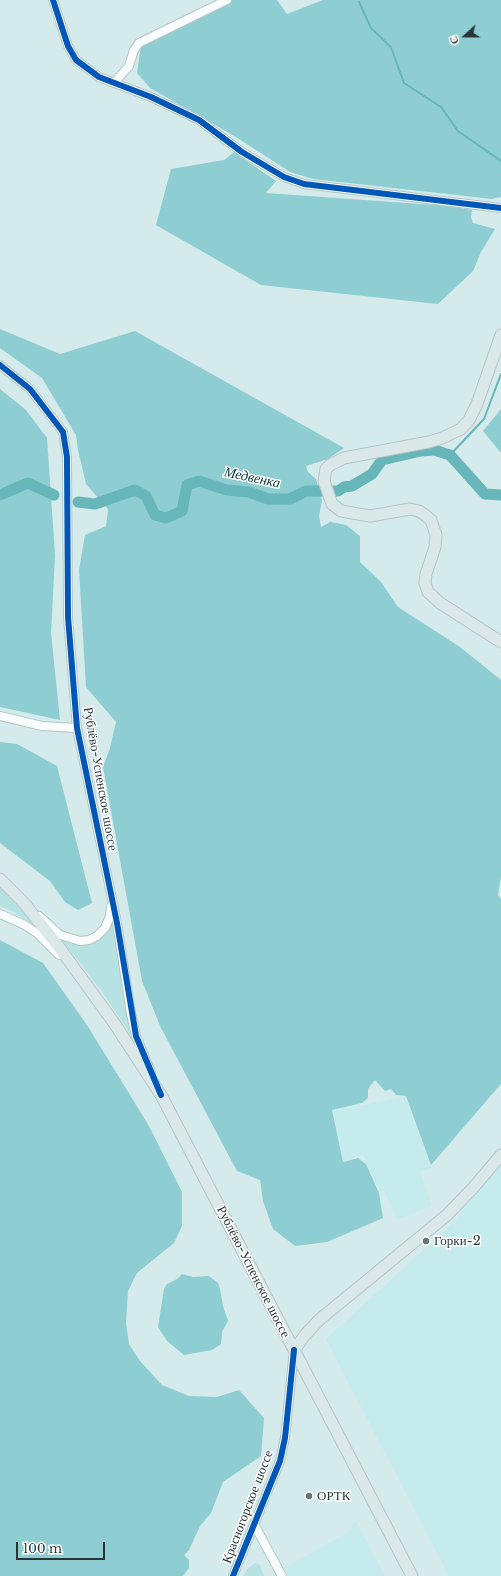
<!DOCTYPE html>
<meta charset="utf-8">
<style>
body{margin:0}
#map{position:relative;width:501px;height:1576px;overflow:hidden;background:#d4eaeb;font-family:"Libre Baskerville",serif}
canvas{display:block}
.north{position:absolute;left:445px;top:16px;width:40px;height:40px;-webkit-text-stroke:3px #fff;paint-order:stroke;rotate:249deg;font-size:11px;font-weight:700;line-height:16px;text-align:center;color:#263637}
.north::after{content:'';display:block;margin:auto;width:14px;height:18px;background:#263637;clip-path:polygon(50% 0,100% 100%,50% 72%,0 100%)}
.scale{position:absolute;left:16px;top:1542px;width:89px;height:18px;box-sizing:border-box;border:2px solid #263637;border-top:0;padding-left:5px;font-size:12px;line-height:14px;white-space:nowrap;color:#263637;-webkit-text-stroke:3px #fff;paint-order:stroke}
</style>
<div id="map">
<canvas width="501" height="1576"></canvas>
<div class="north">С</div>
<div class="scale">100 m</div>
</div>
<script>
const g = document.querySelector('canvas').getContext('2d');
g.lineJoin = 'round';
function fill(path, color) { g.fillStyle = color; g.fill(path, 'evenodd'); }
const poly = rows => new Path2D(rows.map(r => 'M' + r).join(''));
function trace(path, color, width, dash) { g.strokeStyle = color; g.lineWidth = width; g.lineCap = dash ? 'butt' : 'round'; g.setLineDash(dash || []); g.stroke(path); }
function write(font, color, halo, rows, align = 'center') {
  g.font = font + ' "Libre Baskerville",serif'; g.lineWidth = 3; g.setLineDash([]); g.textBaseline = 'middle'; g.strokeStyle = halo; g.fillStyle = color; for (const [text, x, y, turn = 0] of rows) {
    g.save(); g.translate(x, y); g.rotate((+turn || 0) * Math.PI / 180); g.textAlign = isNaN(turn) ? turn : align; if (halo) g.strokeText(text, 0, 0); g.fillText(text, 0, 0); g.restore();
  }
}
const built = poly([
 [405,1097,431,1167,420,1172,432,1206,397,1220,384,1190,380,1191,363,1155,343,1161,333,1111],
 [501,1163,501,1576,449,1576,326,1339,452,1224],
 [356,1522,385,1576,288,1576,284,1568,353,1530,351,1525]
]);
const green = poly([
 [0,888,16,904,37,927,12,911,0,906],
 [112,923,131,1035,100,989,62,940,72,944,91,943,99,940,107,933],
 [255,1563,260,1565,264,1576,244,1576,246,1570]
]);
const forest = poly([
 [230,0,277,0,287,14,323,0,501,0,501,197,492,199,313,179,290,172,236,137,150,88,137,73,141,46],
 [234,152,276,181,266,193,449,206,472,210,471,217,473,223,495,229,481,252,473,271,438,304,261,285,156,225,171,169,224,160],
 [0,329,60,354,135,331,344,448,328,459,306,466,308,472,316,479,322,500,319,516,321,527,330,522,346,525,360,536,360,562,381,582,398,607,460,647,501,680,501,876,498,895,501,899,501,1084,431,1165,406,1096,396,1095,391,1089,385,1091,375,1080,368,1089,368,1098,362,1103,332,1110,343,1162,358,1158,366,1164,379,1193,383,1218,327,1242,295,1246,273,1229,263,1201,260,1180,237,1171,161,1028,142,981,103,767,110,748,116,722,86,687,79,570,85,535,106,526,108,509,86,484,78,450,76,435,42,378,0,348],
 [0,389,26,410,47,438,55,555,51,633,60,720,0,707],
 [501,409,501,453,483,431],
 [0,742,17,744,57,766,92,903,78,910,65,902,50,881,0,843],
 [0,940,43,963,87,1025,149,1126,182,1192,182,1226,174,1243,137,1273,128,1291,126,1323,129,1344,140,1361,162,1385,189,1396,217,1397,239,1390,264,1418,261,1456,223,1482,211,1513,200,1526,189,1550,184,1555,189,1560,189,1568,183,1576,0,1576],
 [182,1274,193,1277,209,1276,218,1283,220,1289,223,1306,228,1321,222,1332,221,1344,212,1350,184,1355,167,1341,158,1327,164,1289,167,1284,177,1279]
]);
const stream = poly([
 [359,2,371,28,391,47,404,83,441,107,458,131,501,161],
 [450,455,484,419,501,374]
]);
const river = poly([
 [0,495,28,483,54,495],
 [78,502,95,504,135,490,146,496,155,515,166,518,182,511,187,485,199,481,227,490,249,492,268,499,290,499,306,491,338,491,344,487,352,486,372,474,382,460,421,451,434,450,450,455,485,494,501,495]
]);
const minor = poly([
 [53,0,68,46,76,60,99,77,151,97,199,120,242,152,284,177,304,184,501,208],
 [114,83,129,66,134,50,139,43,227,0],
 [0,365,30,389,63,432,67,457,68,617,77,728,117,923,131,1014,136,1036,151,1073],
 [0,716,42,726,77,728],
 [0,914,25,925,38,934,59,955],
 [39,916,60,935,80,941,89,940,97,936,105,928,110,916,111,907],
 [254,1524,282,1576],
 [233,1576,280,1461,285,1438,294,1350]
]);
const major = poly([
 [501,335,477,404,469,420,461,429,442,438,429,442,344,458,330,465,326,469,324,481,332,504,341,511,370,516,410,509,419,511,425,515,431,520,436,535,435,547,426,574,425,583,428,592,440,603,501,642],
 [0,879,24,903,59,947,114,1023,161,1095,412,1576],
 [294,1350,305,1335,319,1320,447,1215,473,1188,501,1155]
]);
const cycleway = poly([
 [53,0,68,46,76,60,99,77,151,97,199,120,242,152,284,177,304,184,501,208],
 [0,365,30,389,63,432,67,457,68,617,77,728,117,923,136,1036,161,1095],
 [233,1576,280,1461,285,1438,294,1350]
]);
const markers = [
 [426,1241,4,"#637576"],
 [309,1496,4,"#637576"]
];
const streetNames = [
 ["Рублёво-Успенское шоссе",100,779,80],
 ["Рублёво-Успенское шоссе",253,1272,63],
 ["Красногорское шоссе",248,1507,-69]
];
const poiNames = [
 ["Горки-2",434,1241],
 ["ОРТК",317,1496]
];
const waterNames = [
 ["Медвенка",252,478,12]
];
fill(built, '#c5ebed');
fill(green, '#b6e2e4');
fill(forest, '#8eced2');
trace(stream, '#67b6ba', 2);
trace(river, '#67b6ba', 11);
trace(minor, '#b3c5c5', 10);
trace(major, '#b9c4c4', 13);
trace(minor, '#f9fcfc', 8);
trace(major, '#dae8e9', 11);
trace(cycleway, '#0057b8', 6);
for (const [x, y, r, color] of markers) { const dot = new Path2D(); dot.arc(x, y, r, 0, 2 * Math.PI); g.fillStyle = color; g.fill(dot); trace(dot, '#fff', 1.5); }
write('13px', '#263637', '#fff', streetNames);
write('13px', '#263637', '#fff', poiNames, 'left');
write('italic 14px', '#05373a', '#fff', waterNames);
</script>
